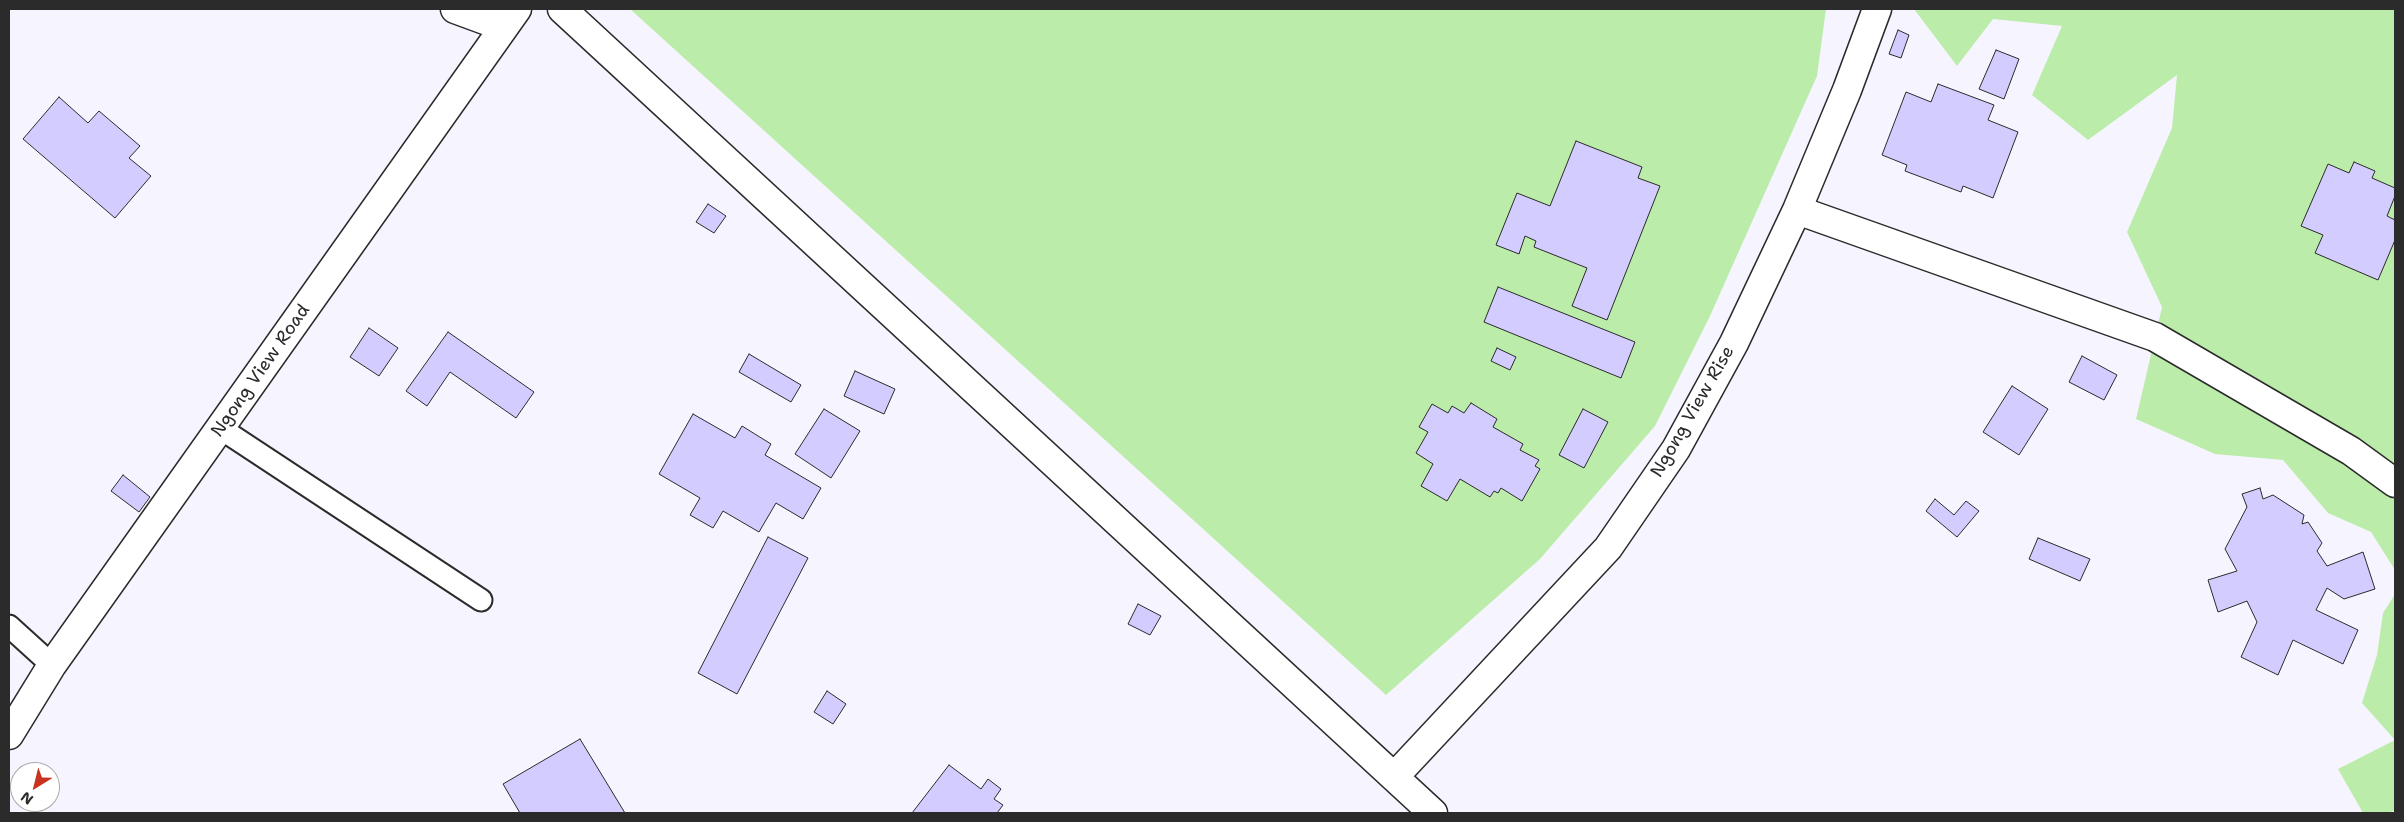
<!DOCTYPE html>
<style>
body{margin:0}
#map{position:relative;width:2404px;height:822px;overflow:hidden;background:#f6f5ff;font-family:"Shantell Sans",sans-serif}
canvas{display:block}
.frame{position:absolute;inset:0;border:10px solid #2b2b2b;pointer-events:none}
.north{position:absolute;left:10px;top:762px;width:50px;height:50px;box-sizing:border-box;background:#fff;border:1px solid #aaa;border-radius:50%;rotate:216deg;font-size:14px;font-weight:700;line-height:20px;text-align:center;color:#2b2b2b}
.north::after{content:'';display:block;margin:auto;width:18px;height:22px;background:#c8321e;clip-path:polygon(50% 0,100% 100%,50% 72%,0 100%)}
</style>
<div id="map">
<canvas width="2404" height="822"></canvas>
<div class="frame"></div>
<div class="north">N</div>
</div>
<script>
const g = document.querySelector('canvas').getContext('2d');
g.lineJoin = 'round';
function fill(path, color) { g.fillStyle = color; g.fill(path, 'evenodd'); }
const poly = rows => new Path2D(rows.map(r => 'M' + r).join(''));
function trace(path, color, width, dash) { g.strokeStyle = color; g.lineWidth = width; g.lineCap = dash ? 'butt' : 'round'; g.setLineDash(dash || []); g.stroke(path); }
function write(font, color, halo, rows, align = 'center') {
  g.font = font + ' "Shantell Sans",sans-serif'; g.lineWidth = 4; g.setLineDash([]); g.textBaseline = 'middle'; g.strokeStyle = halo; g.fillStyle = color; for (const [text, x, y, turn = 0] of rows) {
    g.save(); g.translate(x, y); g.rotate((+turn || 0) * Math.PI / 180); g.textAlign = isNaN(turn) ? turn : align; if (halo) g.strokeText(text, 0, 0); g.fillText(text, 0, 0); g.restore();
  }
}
const green = poly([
 [630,9,1826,9,1817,76,1710,316,1655,426,1540,559,1386,695],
 [1914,9,2395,9,2395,570,2371,532,2328,513,2283,460,2215,454,2136,419,2162,307,2127,232,2172,128,2177,75,2088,140,2032,95,2062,26,1993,19,1957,66],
 [2395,594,2395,810,2388,813,2363,813,2338,769,2395,740,2362,703,2377,655,2383,613]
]);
const building = poly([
 [1898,30,1909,35,1901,58,1889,54,1898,30],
 [1996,50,2019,59,2004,99,1979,89,1996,50],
 [1938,84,1994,105,1988,120,2018,132,1993,198,1963,186,1961,192,1905,171,1907,165,1882,155,1906,92,1931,102,1938,84],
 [59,97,88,123,99,111,140,146,129,158,151,176,115,218,23,139,59,97],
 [1576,141,1642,167,1638,178,1660,186,1607,320,1572,306,1587,268,1534,247,1536,241,1525,236,1519,254,1496,245,1517,193,1550,206,1576,141],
 [2354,162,2375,171,2372,178,2395,188,2395,196,2387,216,2395,220,2395,240,2378,280,2315,253,2323,235,2301,226,2328,164,2349,173,2354,162],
 [708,204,726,216,714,233,696,222,708,204],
 [1498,287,1635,342,1621,378,1484,322,1498,287],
 [369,328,398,348,379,376,350,357,369,328],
 [448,332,534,392,516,418,450,372,427,406,406,391,448,332],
 [1497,348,1516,357,1510,370,1491,361,1497,348],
 [749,354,801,385,791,402,739,372,749,354],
 [2082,356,2117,375,2104,400,2069,382,2082,356],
 [855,371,895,389,884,414,844,396,855,371],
 [2012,386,2048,409,2019,455,1983,432,2012,386],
 [1471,403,1497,419,1493,427,1523,444,1520,450,1539,460,1535,466,1540,469,1522,501,1501,488,1498,493,1494,491,1490,497,1460,479,1447,501,1421,486,1433,464,1416,453,1428,432,1419,427,1432,404,1448,413,1452,406,1464,413,1471,403],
 [824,409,860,431,831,478,795,454,824,409],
 [1583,409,1608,422,1584,468,1559,455,1583,409],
 [693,414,735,438,742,426,771,444,765,455,821,488,803,519,776,503,759,532,723,511,713,528,690,515,700,498,659,474,693,414],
 [123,475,150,497,139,512,111,491,123,475],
 [2260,488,2263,499,2273,495,2304,515,2302,524,2308,522,2322,543,2317,551,2327,566,2363,552,2375,589,2344,599,2327,588,2316,610,2358,630,2343,664,2293,640,2278,675,2241,657,2257,622,2247,601,2218,612,2208,580,2237,571,2225,549,2247,507,2242,494,2260,488],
 [1935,499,1954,515,1966,501,1979,511,1957,537,1926,511,1935,499],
 [768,537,808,558,737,694,698,673,768,537],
 [2038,538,2090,559,2080,581,2029,559,2038,538],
 [1138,604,1161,616,1150,635,1128,624,1138,604],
 [827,691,846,704,833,724,814,712,827,691],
 [580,739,625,813,520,813,503,784,580,739],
 [949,765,981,789,988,779,1001,789,994,799,1003,805,997,813,912,813,949,765]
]);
const lane = poly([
 [220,428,481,600],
 [9,626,52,665]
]);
const street = poly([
 [455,9,504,27],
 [562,9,1433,813],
 [1797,210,2155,337,2351,451,2395,483],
 [9,735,52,665,517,9],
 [1394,777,1608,548,1676,449,1734,343,1797,210,1847,90,1877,9]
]);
const streetNames = [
 ["Ngong View Road",261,371,-55],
 ["Ngong View Rise",1693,412,-60]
];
fill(green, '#bcecaa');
fill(building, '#d3ccfe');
trace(building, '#2b2b2b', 1);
trace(lane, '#2b2b2b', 25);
trace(street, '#2b2b2b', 31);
trace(lane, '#fff', 21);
trace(street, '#fff', 28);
write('18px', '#2b2b2b', '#fff', streetNames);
</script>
